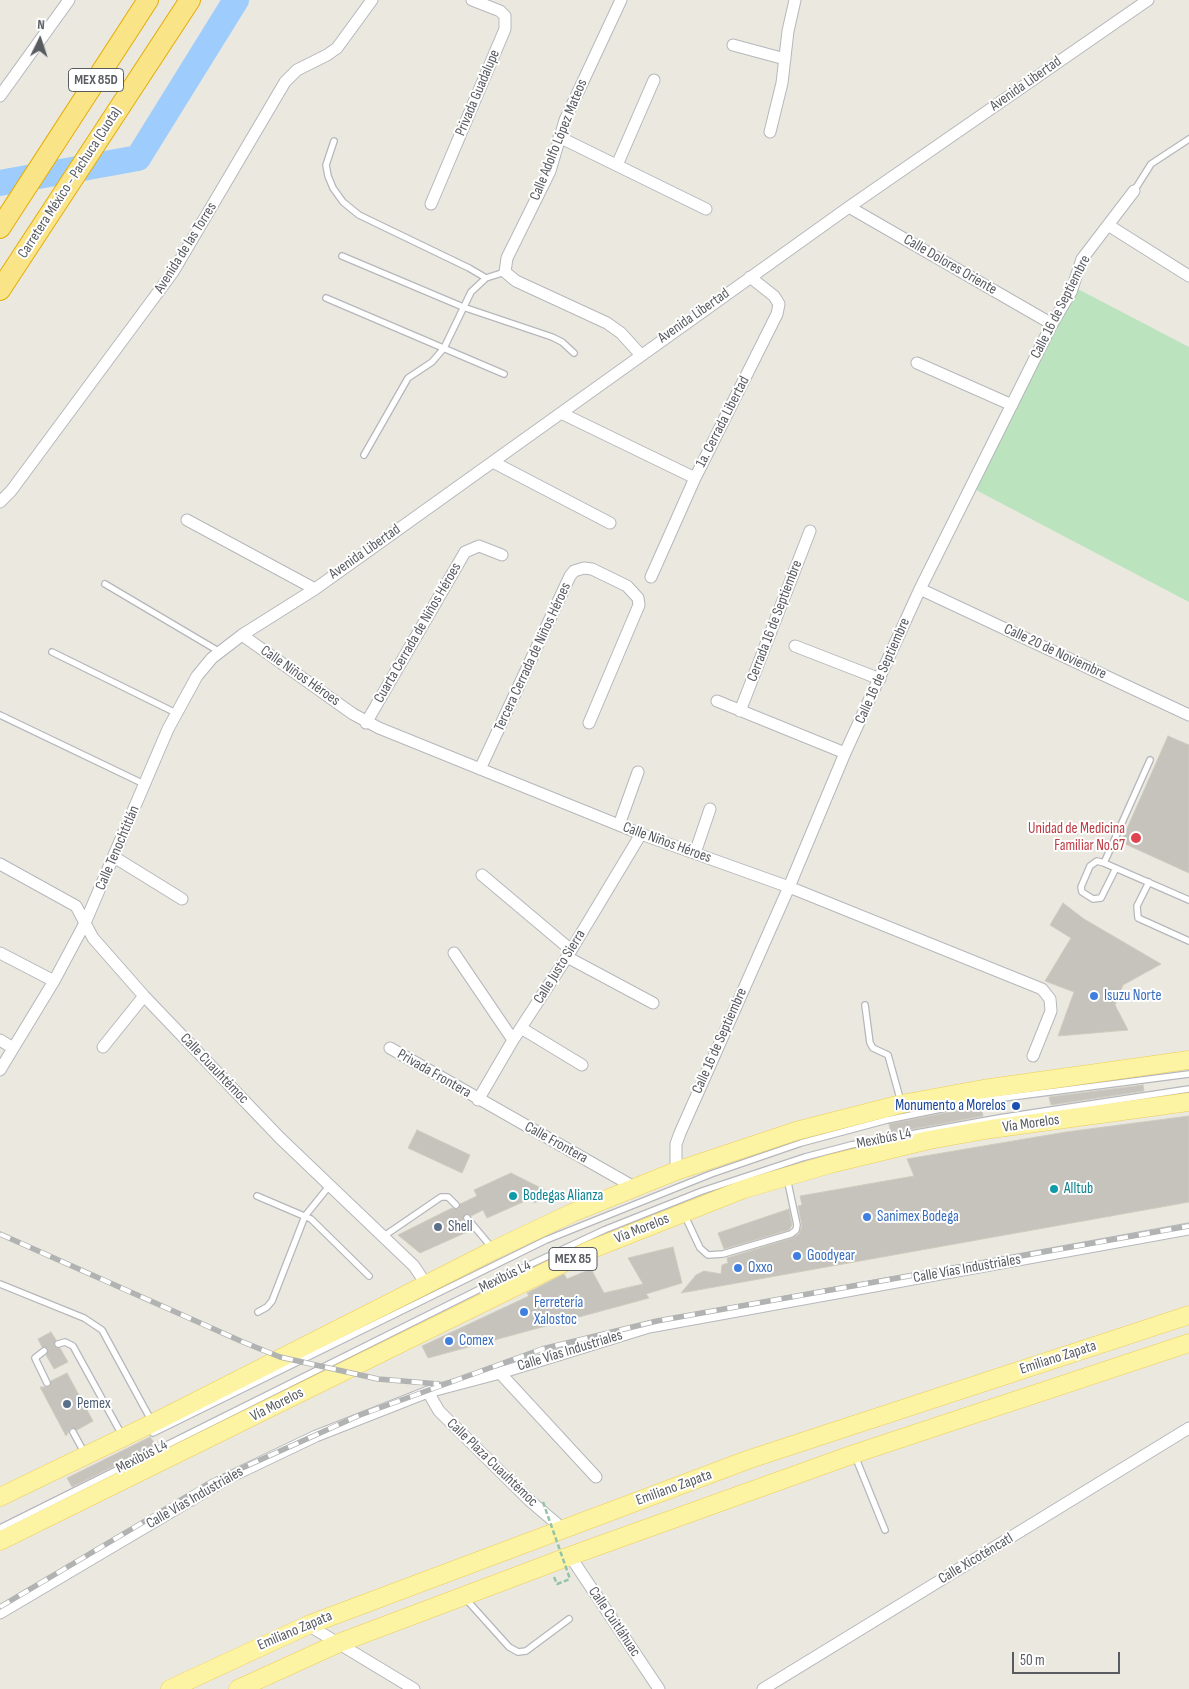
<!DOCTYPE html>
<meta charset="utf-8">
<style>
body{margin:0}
#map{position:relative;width:1189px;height:1689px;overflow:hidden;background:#ebe9df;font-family:"Sofia Sans Condensed",sans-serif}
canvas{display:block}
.north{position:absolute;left:15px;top:15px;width:50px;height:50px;-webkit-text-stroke:4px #fff;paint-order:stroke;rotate:4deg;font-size:14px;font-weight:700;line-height:20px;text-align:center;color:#585b60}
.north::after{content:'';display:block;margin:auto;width:18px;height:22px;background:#585b60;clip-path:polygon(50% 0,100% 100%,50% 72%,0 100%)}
.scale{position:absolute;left:1012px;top:1652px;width:108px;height:22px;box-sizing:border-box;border:2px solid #585b60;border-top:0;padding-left:6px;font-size:15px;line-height:18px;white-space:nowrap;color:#585b60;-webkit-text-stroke:4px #fff;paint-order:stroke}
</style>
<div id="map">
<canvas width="1189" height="1689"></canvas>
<div class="north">N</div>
<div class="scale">50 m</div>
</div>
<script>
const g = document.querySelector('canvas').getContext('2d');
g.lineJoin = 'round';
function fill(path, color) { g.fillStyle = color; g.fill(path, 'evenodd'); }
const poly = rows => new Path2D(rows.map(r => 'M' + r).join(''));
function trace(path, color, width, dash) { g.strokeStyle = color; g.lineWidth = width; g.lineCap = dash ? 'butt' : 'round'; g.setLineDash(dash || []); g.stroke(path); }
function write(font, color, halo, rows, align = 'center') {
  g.font = font + ' "Sofia Sans Condensed",sans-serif'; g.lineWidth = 4; g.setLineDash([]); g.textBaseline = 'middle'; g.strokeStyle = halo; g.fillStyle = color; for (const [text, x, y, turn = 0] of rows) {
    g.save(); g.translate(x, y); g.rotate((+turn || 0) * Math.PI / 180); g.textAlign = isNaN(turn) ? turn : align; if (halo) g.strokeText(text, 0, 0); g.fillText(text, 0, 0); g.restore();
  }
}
const green = poly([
 [1074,287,1189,347,1189,602,976,490]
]);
const river = poly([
 [0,183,138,158,236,0]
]);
const building = poly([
 [1168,736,1189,745,1189,873,1121,842,1168,736],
 [1063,903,1084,919,1161,964,1123,985,1115,1005,1128,1030,1058,1036,1074,992,1045,981,1071,938,1050,925,1063,903],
 [1143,1085,1144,1091,1051,1105,1049,1097,1143,1085],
 [981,1106,983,1116,891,1133,889,1124,981,1106],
 [1189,1116,1189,1202,681,1293,696,1275,704,1271,721,1274,722,1265,728,1263,727,1258,792,1238,799,1234,802,1226,798,1206,802,1205,800,1196,914,1176,907,1159,1066,1132,1189,1116],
 [417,1130,470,1155,462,1173,408,1148,417,1130],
 [511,1173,553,1194,534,1203,532,1198,487,1218,483,1210,471,1216,466,1214,463,1220,459,1222,467,1232,420,1253,398,1235,452,1208,458,1209,460,1204,477,1196,474,1190,511,1173],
 [789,1209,792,1225,789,1230,724,1249,718,1233,789,1209],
 [673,1247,682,1283,646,1294,649,1298,428,1358,422,1346,529,1296,527,1293,564,1274,567,1279,591,1269,604,1293,643,1284,628,1258,673,1247],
 [51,1332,56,1340,54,1346,60,1348,68,1362,54,1369,46,1355,48,1349,42,1347,38,1339,51,1332],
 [67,1373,93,1421,77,1430,71,1428,66,1436,40,1387,49,1387,51,1381,67,1373],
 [150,1437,156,1445,72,1487,67,1478,150,1437]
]);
const path = poly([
 [554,1577,557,1584,570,1579]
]);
const lane = poly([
 [334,141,326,165,328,176,333,188,343,202,359,215,469,268,486,278,505,272],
 [1134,191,1151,164,1189,139],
 [342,256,463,307,552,337,562,342,574,353],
 [326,298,504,374],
 [364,455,408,378,432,362,444,348,471,292,486,278],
 [105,584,220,652],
 [52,652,176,713],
 [0,715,144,784],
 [1104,863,1189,900],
 [1116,868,1101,898,1093,899,1082,892,1081,887,1090,866,1097,861,1104,863,1150,760],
 [1149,882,1137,906,1138,918,1189,941],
 [865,1005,870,1043,873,1048,888,1055,901,1102],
 [257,1196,311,1219,369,1276],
 [684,1214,700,1248,708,1255,723,1254,791,1234,796,1230,797,1225,787,1178],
 [467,1218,493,1249],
 [384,1236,441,1197,448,1197,456,1205],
 [0,1284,84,1318,102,1330,151,1420],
 [258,1312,267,1307,272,1301,305,1216,330,1185],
 [58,1344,65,1342,73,1346,122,1435],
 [44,1351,35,1358,47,1383],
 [73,1432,85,1454],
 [153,1433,546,1240,711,1174,801,1143,887,1120,980,1101,1189,1074],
 [855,1456,885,1530],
 [0,1528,512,1273,604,1230,702,1191,805,1157,851,1145,999,1118,1189,1089],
 [465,1598,509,1647,518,1652,526,1651,569,1619]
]);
const street = poly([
 [621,0,565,120,550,171,507,258,505,272,516,281,607,323,621,333,640,354],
 [733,45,785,59],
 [0,96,69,0],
 [770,132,782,83,788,31,795,0],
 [559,137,706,209],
 [617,165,654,80],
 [431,204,505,29,505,16,500,11,472,0],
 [849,207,1052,324],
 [1108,225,1189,276],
 [917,363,1012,405],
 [561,413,695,478],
 [493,462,610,523],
 [0,502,11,491,173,272,285,82,297,70,327,55,337,48,372,0],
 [187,520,315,589],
 [651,577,695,478,777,314,779,304,774,296,750,277],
 [920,589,1189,715],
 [242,635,353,714,379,728,641,834,789,887,1042,989,1050,999,1051,1011,1033,1056],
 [795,646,880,679],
 [717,701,845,753],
 [740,711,810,531],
 [366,723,465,552,479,546,502,555],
 [480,769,570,576,574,571,584,568,592,569,627,586,638,598,639,605,589,723],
 [619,825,638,772],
 [695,853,710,809],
 [114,857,182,899],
 [0,864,76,906,93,938,144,996,280,1138,414,1266,426,1284],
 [482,875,571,950],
 [0,953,54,981],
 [454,953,513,1040],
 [567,957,653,1003],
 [521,1028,582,1065],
 [0,1040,13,1048],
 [103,1047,144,996],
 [390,1048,634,1187],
 [0,1070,54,981,85,923,168,729,197,676,212,658,242,635,315,589,849,207,1148,0],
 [478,1100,513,1040,567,957,641,834],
 [676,1171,676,1144,680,1133,789,887,845,753,920,589,1052,324,1071,292,1082,259,1134,191],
 [500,1373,596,1477],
 [428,1392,439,1411,529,1500,563,1529],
 [570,1556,659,1689],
 [0,1613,230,1477,316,1436,428,1392,500,1373,649,1327,1189,1229],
 [308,1625,414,1689],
 [763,1689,1189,1428]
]);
const primary = poly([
 [0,1497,153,1423,494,1250,572,1213,676,1171,796,1131,901,1104,983,1089,1189,1060],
 [0,1541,590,1250,744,1189,830,1164,929,1140,991,1129,1189,1102],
 [170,1689,308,1625,750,1459,1189,1315],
 [238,1689,339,1643,570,1556,854,1454,1189,1343]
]);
const highway = poly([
 [0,228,148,0],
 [0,290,190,0]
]);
const rail = poly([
 [0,1234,243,1342,280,1357,378,1379,439,1384],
 [0,1607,211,1482,360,1415,542,1349,657,1321,1189,1226]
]);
const pathBridge = poly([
 [543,1502,570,1579]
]);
const markers = [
 [1136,838,6,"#e0444e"],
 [1094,996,5,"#3f7fe0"],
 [1016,1106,5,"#1a4fb4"],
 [1054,1189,5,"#0f9aa8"],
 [513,1196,5,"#0f9aa8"],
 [867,1217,5,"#3f7fe0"],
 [438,1227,5,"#5c6f8a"],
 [797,1256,5,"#3f7fe0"],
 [738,1268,5,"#3f7fe0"],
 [524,1312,5,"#3f7fe0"],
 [449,1341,5,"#3f7fe0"],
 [67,1404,5,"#5c6f8a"]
];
const shields = [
 [96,80,55],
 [573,1259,48]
];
const shieldNames = [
 ["MEX 85D",96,80],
 ["MEX 85",573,1259]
];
const streetNames = [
 ["Avenida Libertad",1026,84,-35],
 ["Privada Guadalupe",478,93,-67],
 ["Calle Adolfo López Mateos",559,140,-68],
 ["Carretera México - Pachuca (Cuota)",70,183,-57],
 ["Avenida de las Torres",186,248,-58],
 ["Calle Dolores Oriente",950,265,30],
 ["Calle 16 de Septiembre",1061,307,-63],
 ["Avenida Libertad",694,316,-35],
 ["1a. Cerrada Libertad",723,422,-63],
 ["Avenida Libertad",365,552,-35],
 ["Cerrada 16 de Septiembre",775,621,-69],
 ["Cuarta Cerrada de Niños Héroes",418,633,-60],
 ["Calle 20 de Noviembre",1055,652,25],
 ["Tercera Cerrada de Niños Héroes",533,657,-65],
 ["Calle 16 de Septiembre",883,671,-66],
 ["Calle Niños Héroes",300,676,35],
 ["Calle Niños Héroes",667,843,20],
 ["Calle Tenochtitlán",118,848,-67],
 ["Calle Justo Sierra",560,967,-58],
 ["Calle 16 de Septiembre",720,1041,-66],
 ["Calle Cuauhtémoc",214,1069,46],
 ["Privada Frontera",434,1074,30],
 ["Vía Morelos",1031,1124,-8],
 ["Mexibús L4",884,1139,-11],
 ["Calle Frontera",556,1143,29],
 ["Vía Morelos",642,1229,-22],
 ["Calle Vías Industriales",967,1269,-10],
 ["Mexibús L4",505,1277,-26],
 ["Calle Vías Industriales",570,1351,-17],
 ["Emiliano Zapata",1058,1358,-18],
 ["Vía Morelos",277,1405,-27],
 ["Mexibús L4",142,1457,-27],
 ["Calle Plaza Cuauhtémoc",492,1463,44],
 ["Emiliano Zapata",674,1488,-20],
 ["Calle Vías Industriales",195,1498,-30],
 ["Calle Xicoténcatl",976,1559,-31],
 ["Calle Cuitláhuac",614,1622,56],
 ["Emiliano Zapata",295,1631,-23]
];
const healthNames = [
 ["Unidad de Medicina",1125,829],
 ["Familiar No.67",1125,846]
];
const shopNames = [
 ["Isuzu Norte",1104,996],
 ["Sanimex Bodega",877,1217],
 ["Goodyear",807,1256],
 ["Oxxo",748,1268],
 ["Ferretería",534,1303],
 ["Xalostoc",534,1320],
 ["Comex",459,1341]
];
const transitNames = [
 ["Monumento a Morelos",1006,1106]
];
const cultureNames = [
 ["Alltub",1064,1189],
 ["Bodegas Alianza",523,1196]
];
const serviceNames = [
 ["Shell",448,1227],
 ["Pemex",77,1404]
];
fill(green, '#bbe3be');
trace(river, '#9ecdfd', 26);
fill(building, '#c6c3bd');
trace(building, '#cfcbbe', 1);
trace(lane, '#b5b7bc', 8);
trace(street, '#b5b7bc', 13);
trace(primary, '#edcd56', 19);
trace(highway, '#e4ad06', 22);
trace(path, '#95c3a5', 2.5, [5, 2.5]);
trace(lane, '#fff', 5.5);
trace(street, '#fff', 11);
trace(primary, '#fdf4a3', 18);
trace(highway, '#fae488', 20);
trace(rail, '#b1b2b2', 5.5);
trace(rail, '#fff', 4, [11]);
trace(pathBridge, '#95c3a5', 2.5, [5, 2.5]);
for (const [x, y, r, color] of markers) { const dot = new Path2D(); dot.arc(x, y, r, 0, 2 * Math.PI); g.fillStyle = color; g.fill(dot); trace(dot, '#fff', 2); }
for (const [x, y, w] of shields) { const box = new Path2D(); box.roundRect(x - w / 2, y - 11.5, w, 23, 4); g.fillStyle = '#fff'; g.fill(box); trace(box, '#585b60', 1); }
write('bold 14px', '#585b60', null, shieldNames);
write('15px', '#585b60', '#fff', streetNames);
write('15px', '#be3a42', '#fff', healthNames, 'right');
write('15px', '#366cbe', '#fff', shopNames, 'left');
write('15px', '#164399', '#fff', transitNames, 'right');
write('15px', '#0d838f', '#fff', cultureNames, 'left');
write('15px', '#4e5e75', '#fff', serviceNames, 'left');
</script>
